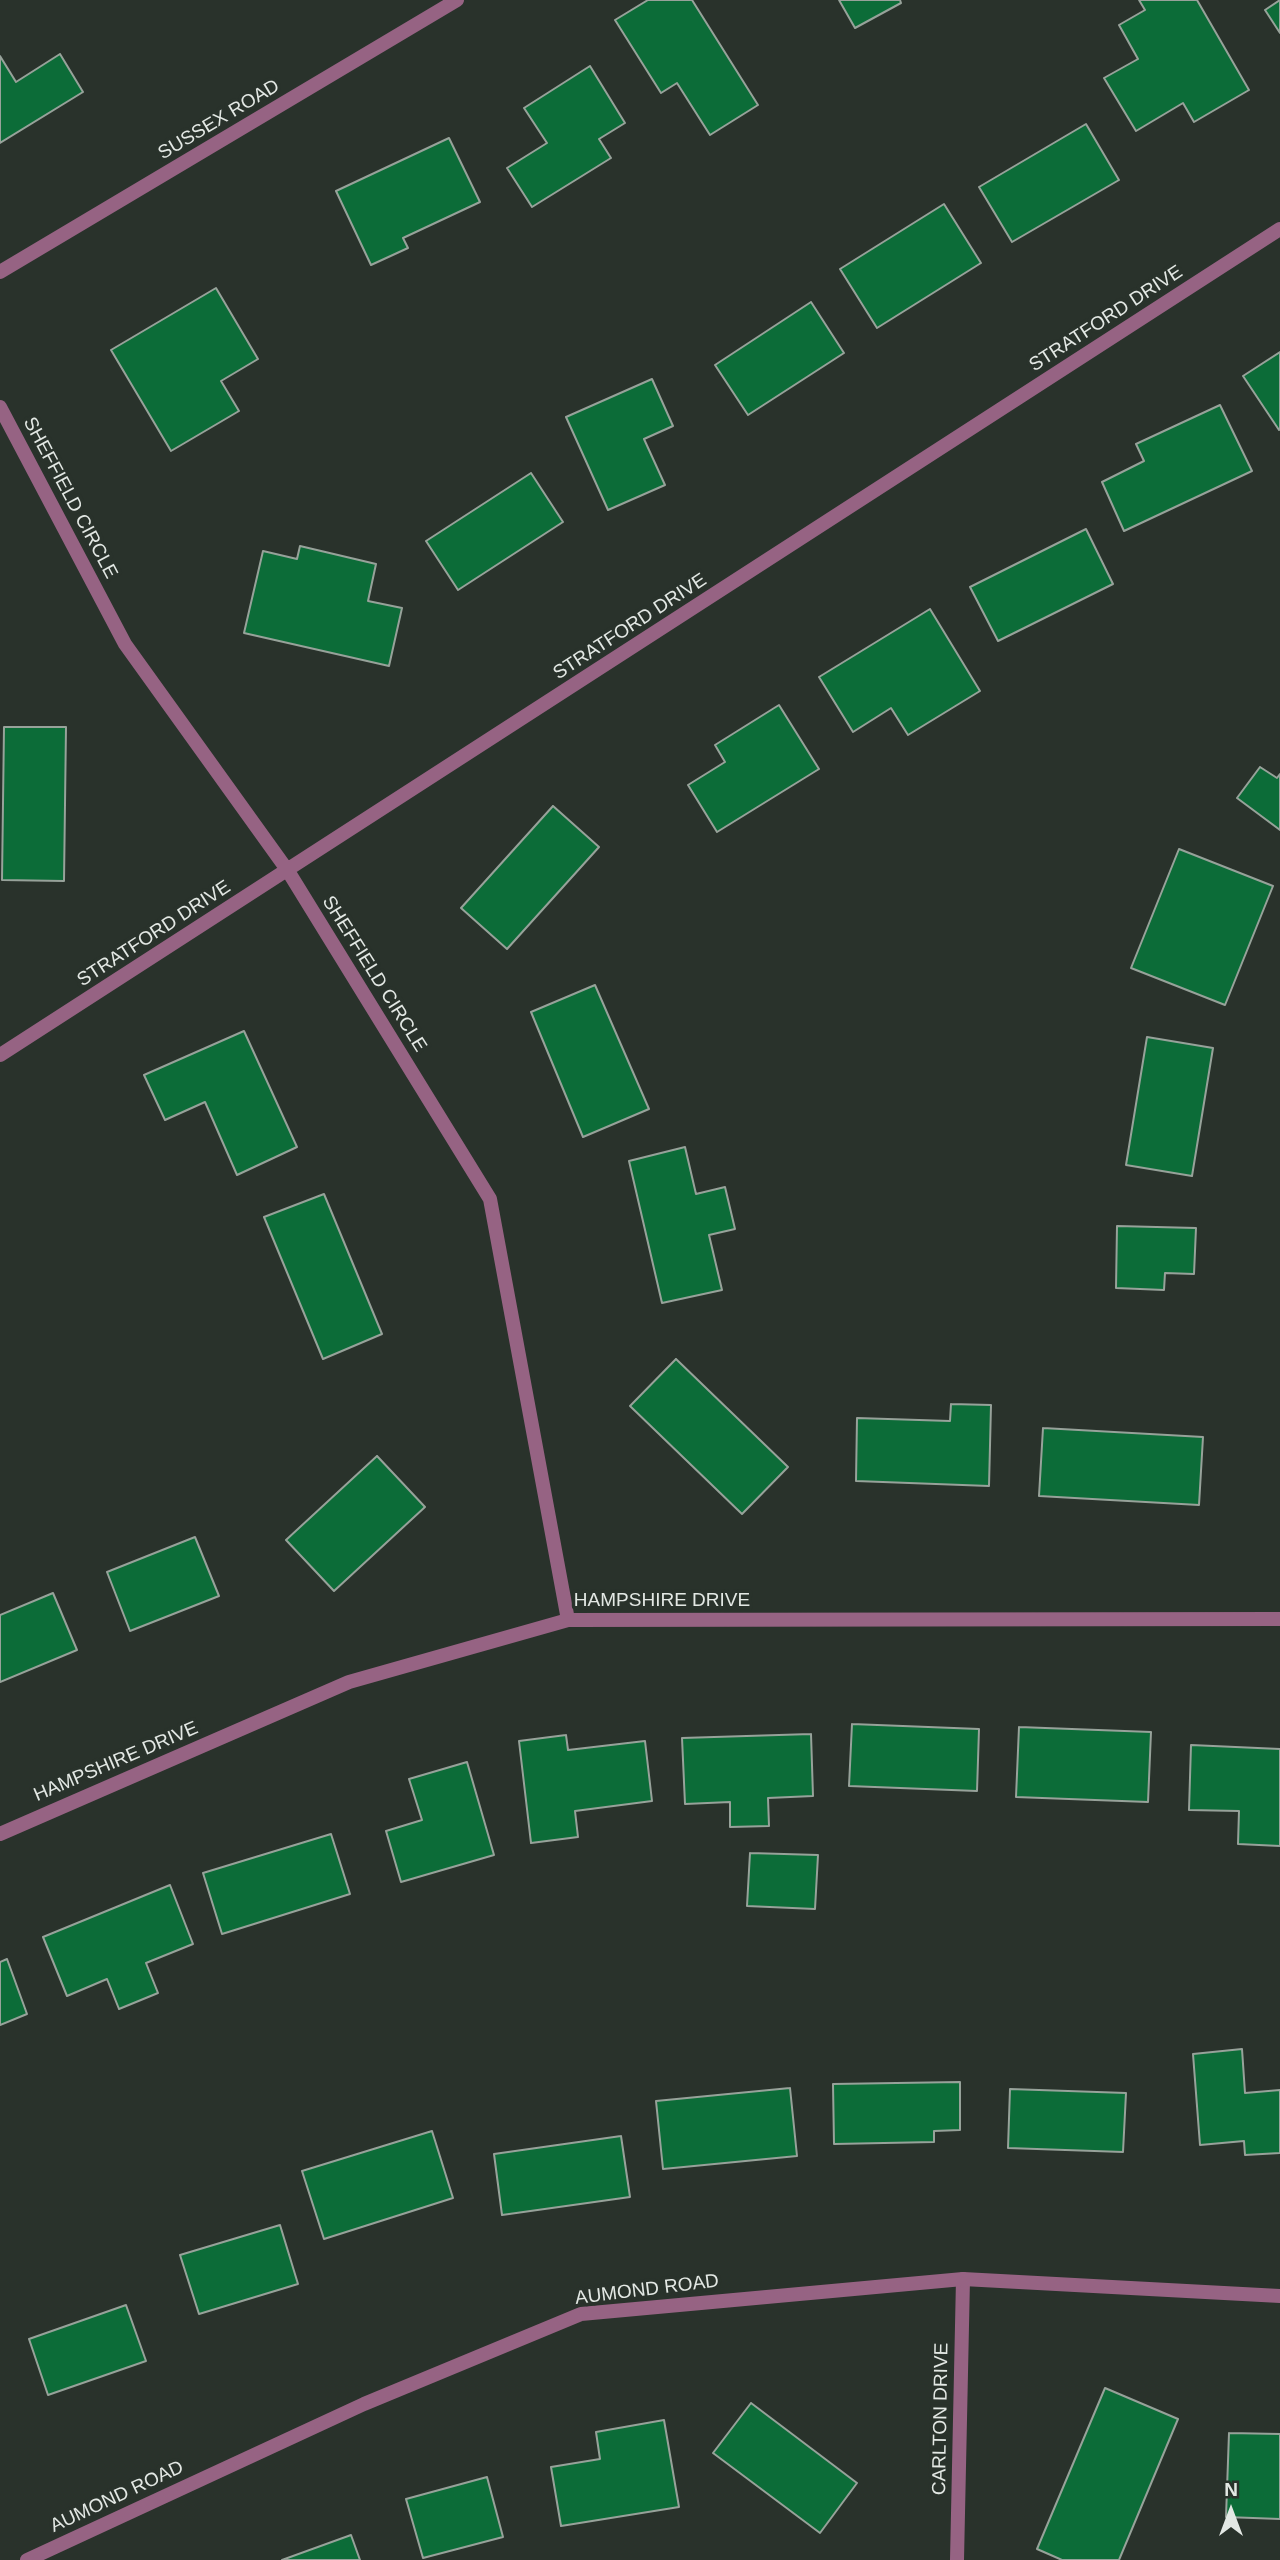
<!DOCTYPE html>
<style>
body{margin:0}
#map{position:relative;width:1280px;height:2560px;overflow:hidden;background:#29322b;font-family:Arial,sans-serif}
canvas{display:block}
.north{position:absolute;left:1196px;top:2476px;width:70px;height:70px;-webkit-text-stroke:5px #29322b;paint-order:stroke;rotate:0deg;font-size:19px;font-weight:700;line-height:28px;text-align:center;color:#e3e8e4}
.north::after{content:'';display:block;margin:auto;width:24px;height:32px;background:#e3e8e4;clip-path:polygon(50% 0,100% 100%,50% 72%,0 100%)}
</style>
<div id="map">
<canvas width="1280" height="2560"></canvas>
<div class="north">N</div>
</div>
<script>
const g = document.querySelector('canvas').getContext('2d');
g.lineJoin = 'round';
function fill(path, color) { g.fillStyle = color; g.fill(path, 'evenodd'); }
const poly = rows => new Path2D(rows.map(r => 'M' + r).join(''));
function trace(path, color, width, dash) { g.strokeStyle = color; g.lineWidth = width; g.lineCap = dash ? 'butt' : 'round'; g.setLineDash(dash || []); g.stroke(path); }
function write(font, color, halo, rows, align = 'center') {
  g.font = font + ' Arial,sans-serif'; g.lineWidth = 7; g.setLineDash([]); g.textBaseline = 'middle'; g.strokeStyle = halo; g.fillStyle = color; for (const [text, x, y, turn = 0] of rows) {
    g.save(); g.translate(x, y); g.rotate((+turn || 0) * Math.PI / 180); g.textAlign = isNaN(turn) ? turn : align; if (halo) g.strokeText(text, 0, 0); g.fillText(text, 0, 0); g.restore();
  }
}
const building = poly([
 [648,0,692,0,758,105,710,135,677,83,661,93,615,20,648,0],
 [839,0,900,0,901,3,855,28,839,0],
 [1139,0,1197,0,1249,90,1194,122,1183,103,1136,131,1104,78,1138,59,1119,25,1145,10,1139,0],
 [1280,0,1280,33,1265,10,1280,0],
 [60,54,83,92,0,143,0,56,16,82,60,54],
 [590,66,625,123,599,139,611,158,532,207,507,168,547,143,524,108,590,66],
 [1086,124,1119,180,1012,242,979,187,1086,124],
 [449,138,480,202,403,238,408,248,371,265,336,191,449,138],
 [944,204,981,263,877,328,840,269,944,204],
 [216,288,258,359,221,381,239,411,171,451,111,350,216,288],
 [811,302,844,353,748,415,715,365,811,302],
 [1280,352,1280,429,1279,430,1243,376,1280,352],
 [652,379,673,426,644,439,665,485,608,510,566,417,652,379],
 [1220,405,1252,471,1124,531,1102,482,1144,461,1136,444,1220,405],
 [531,473,563,522,458,590,426,541,531,473],
 [1086,529,1113,584,998,641,970,587,1086,529],
 [300,546,376,564,368,601,402,608,389,666,244,633,263,551,297,559,300,546],
 [930,609,980,691,908,735,891,708,853,732,819,677,930,609],
 [779,705,819,769,717,832,688,785,725,762,715,745,779,705],
 [4,727,66,727,64,881,2,880,4,727],
 [1260,767,1277,778,1280,774,1280,830,1237,798,1260,767],
 [553,806,599,847,507,949,461,908,553,806],
 [1179,849,1273,886,1225,1005,1131,968,1179,849],
 [595,985,649,1109,583,1137,531,1012,595,985],
 [244,1031,297,1147,237,1175,205,1102,165,1120,144,1075,244,1031],
 [1147,1037,1213,1048,1192,1176,1126,1165,1147,1037],
 [685,1147,696,1194,725,1187,735,1229,709,1235,722,1290,662,1303,629,1161,685,1147],
 [324,1194,382,1334,323,1359,264,1217,324,1194],
 [1117,1226,1196,1228,1194,1274,1165,1273,1164,1290,1116,1288,1117,1226],
 [676,1359,788,1467,742,1514,630,1406,676,1359],
 [951,1404,991,1405,989,1486,856,1481,857,1418,950,1421,951,1404],
 [1043,1428,1203,1437,1199,1505,1039,1496,1043,1428],
 [377,1456,425,1507,334,1591,286,1540,377,1456],
 [195,1537,219,1596,130,1631,107,1572,195,1537],
 [53,1593,77,1650,0,1682,0,1615,53,1593],
 [852,1724,979,1729,977,1791,849,1786,852,1724],
 [1019,1727,1151,1732,1148,1802,1016,1797,1019,1727],
 [811,1734,813,1796,768,1798,769,1826,730,1827,730,1802,685,1804,682,1738,811,1734],
 [566,1735,568,1750,645,1741,652,1801,575,1811,578,1837,531,1843,519,1741,566,1735],
 [1191,1745,1280,1749,1280,1846,1238,1844,1239,1811,1189,1810,1191,1745],
 [467,1762,494,1855,401,1882,386,1831,422,1820,409,1779,467,1762],
 [331,1834,350,1894,222,1934,203,1873,331,1834],
 [750,1853,818,1855,815,1909,747,1906,750,1853],
 [170,1885,193,1944,146,1963,158,1993,119,2009,107,1979,67,1996,43,1937,170,1885],
 [7,1959,27,2014,0,2025,0,1962,7,1959],
 [1242,2049,1245,2093,1280,2090,1280,2153,1245,2155,1244,2141,1200,2145,1193,2054,1242,2049],
 [960,2082,960,2130,934,2131,934,2142,834,2144,833,2084,960,2082],
 [790,2088,797,2156,663,2169,656,2101,790,2088],
 [1010,2089,1126,2093,1123,2152,1008,2148,1010,2089],
 [432,2131,453,2198,324,2239,302,2171,432,2131],
 [621,2136,630,2197,502,2215,494,2154,621,2136],
 [280,2225,298,2284,199,2314,180,2255,280,2225],
 [126,2305,146,2361,48,2395,29,2339,126,2305],
 [1105,2388,1178,2419,1119,2560,1062,2560,1037,2549,1105,2388],
 [751,2403,857,2483,820,2533,713,2453,751,2403],
 [664,2420,679,2507,561,2526,551,2467,600,2459,596,2432,664,2420],
 [1229,2433,1280,2434,1280,2519,1226,2517,1229,2433],
 [487,2477,503,2537,423,2558,406,2499,487,2477],
 [351,2535,360,2560,282,2560,351,2535]
]);
const minor = poly([
 [0,272,457,0],
 [0,407,125,644,288,871,490,1199,568,1620],
 [0,1055,1280,229],
 [0,1834,349,1682,568,1620,1280,1619],
 [957,2560,963,2279]
]);
const tertiary = poly([
 [27,2560,364,2404,581,2314,963,2279,1280,2296]
]);
const streetNames = [
 ["SUSSEX ROAD",219,120,-31],
 ["STRATFORD DRIVE",1106,319,-33],
 ["SHEFFIELD CIRCLE",70,498,62],
 ["STRATFORD DRIVE",630,627,-33],
 ["STRATFORD DRIVE",154,934,-33],
 ["SHEFFIELD CIRCLE",374,974,58],
 ["HAMPSHIRE DRIVE",662,1601],
 ["HAMPSHIRE DRIVE",116,1762,-23],
 ["AUMOND ROAD",647,2290,-7],
 ["CARLTON DRIVE",941,2419,-89],
 ["AUMOND ROAD",117,2497,-25]
];
fill(building, '#0c6c38');
trace(building, '#97a29a', 2);
trace(minor, '#966383', 14);
trace(tertiary, '#966383', 14);
write('19px', '#e3e8e4', '#29322b', streetNames);
</script>
